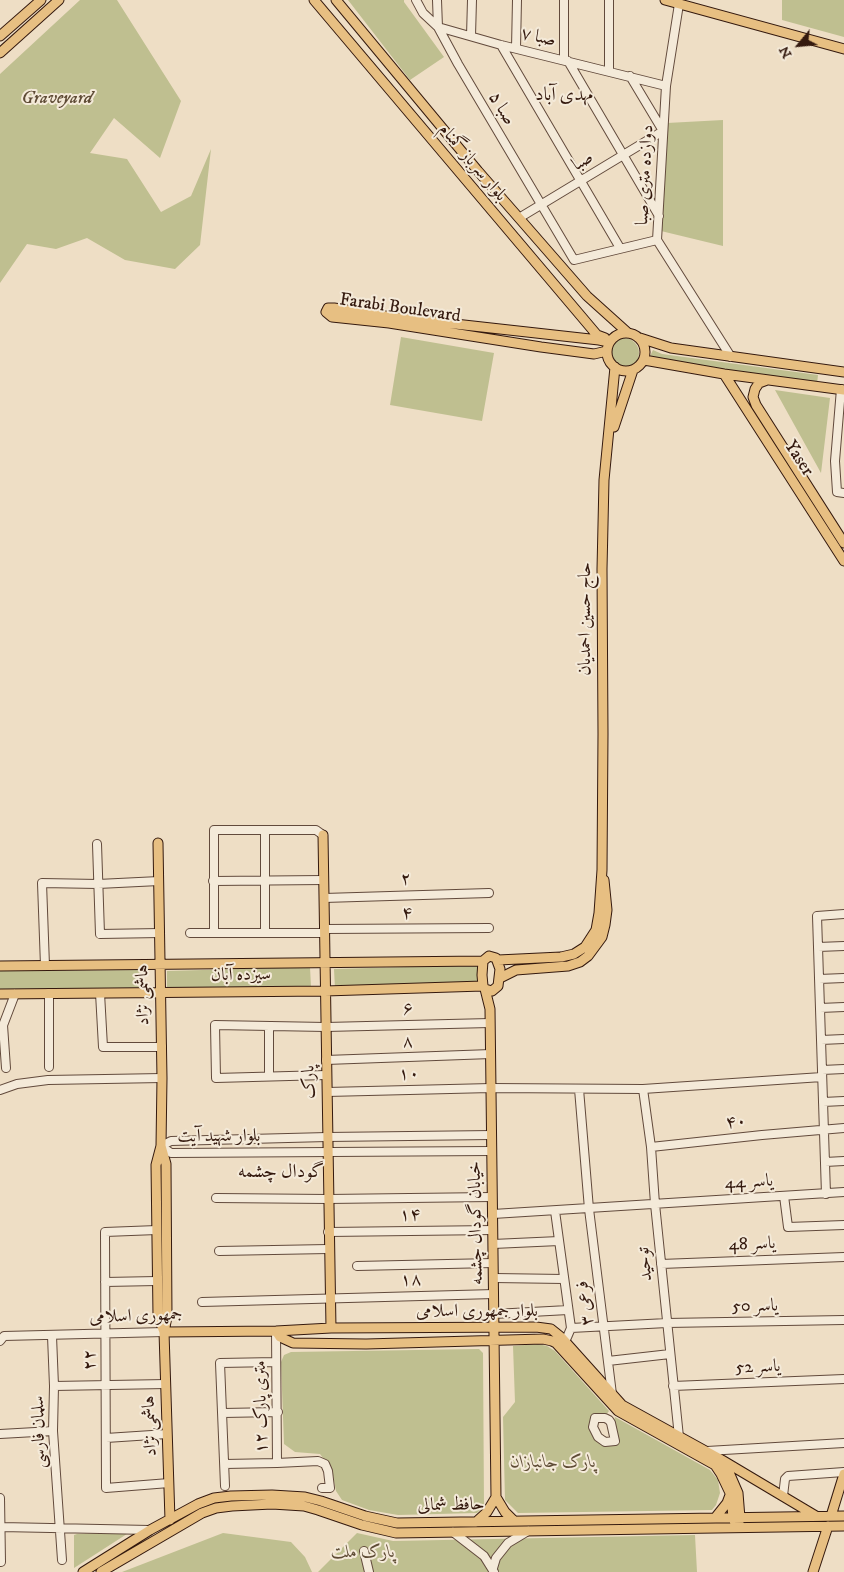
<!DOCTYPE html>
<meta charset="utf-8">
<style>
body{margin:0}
#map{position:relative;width:844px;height:1572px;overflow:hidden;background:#eedec5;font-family:"IM FELL DW Pica",serif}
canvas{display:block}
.north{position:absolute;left:774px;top:20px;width:50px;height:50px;-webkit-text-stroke:4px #f4ead9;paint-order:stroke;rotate:242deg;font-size:14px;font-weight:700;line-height:20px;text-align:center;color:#34190e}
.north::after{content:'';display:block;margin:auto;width:18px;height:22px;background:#34190e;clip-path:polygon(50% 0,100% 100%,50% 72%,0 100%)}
</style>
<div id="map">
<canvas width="844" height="1572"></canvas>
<div class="north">N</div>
</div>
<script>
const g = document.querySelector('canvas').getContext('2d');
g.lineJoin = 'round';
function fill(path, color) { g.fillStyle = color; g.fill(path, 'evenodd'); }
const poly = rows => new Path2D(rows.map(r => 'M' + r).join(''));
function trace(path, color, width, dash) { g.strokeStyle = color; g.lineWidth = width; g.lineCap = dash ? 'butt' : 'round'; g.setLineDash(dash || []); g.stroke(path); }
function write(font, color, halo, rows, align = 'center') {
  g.font = font + ' "IM FELL DW Pica",Amiri,serif'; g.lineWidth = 4; g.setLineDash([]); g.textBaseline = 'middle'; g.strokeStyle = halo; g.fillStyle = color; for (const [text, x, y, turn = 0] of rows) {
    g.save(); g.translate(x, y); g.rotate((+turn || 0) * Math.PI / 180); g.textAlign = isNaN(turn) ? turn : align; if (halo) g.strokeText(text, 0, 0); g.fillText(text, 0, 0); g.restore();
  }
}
const green = poly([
 [80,0,117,0,181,101,160,158,114,118,90,153,127,159,161,212,191,196,211,149,200,245,175,269,125,260,87,238,56,249,27,244,0,283,0,74],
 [348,0,404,0,404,2,444,57,410,80],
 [782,0,844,0,844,37,782,20],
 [723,120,723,246,661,231,667,123],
 [401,337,494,353,482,421,390,405],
 '609 353a15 15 0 1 1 30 0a15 15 0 1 1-30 0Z',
 [653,350,662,354,818,375,817,384,649,358],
 [775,390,830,398,821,473],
 [478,965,478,985,335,989,334,969],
 [310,967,311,987,167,991,167,971],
 [0,968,1,971,142,970,142,991,0,991],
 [538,1344,547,1346,555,1351,609,1411,605,1416,592,1417,591,1431,614,1444,614,1421,615,1417,710,1470,718,1480,720,1493,716,1505,712,1510,518,1513,505,1500,503,1417,515,1402,513,1346],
 [479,1349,483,1353,484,1506,477,1513,398,1515,369,1510,342,1500,336,1491,332,1470,320,1454,295,1452,284,1444,281,1362,284,1355,291,1352],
 [130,1532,74,1568,74,1535,77,1534],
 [223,1533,291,1542,305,1557,312,1572,122,1572],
 [357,1533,393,1541,695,1535,697,1572,318,1572]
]);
const minor = poly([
 [416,0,423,13,438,27,501,45,666,86],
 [437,0,438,27,458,64,574,260,657,240],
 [564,0,564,60],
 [679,4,666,86,657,240,731,357],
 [471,36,472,0],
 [501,45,620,248],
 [516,48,517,0],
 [568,61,659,216],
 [609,71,609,0],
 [519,218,663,131,630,76],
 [841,389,835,461,837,492,844,493],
 [97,844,100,934,160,933],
 [213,881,324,880],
 [324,898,489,893],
 [325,929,489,928],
 [190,933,325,933],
 [214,933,214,830,316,830,323,835],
 [265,933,265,831],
 [818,947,844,946],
 [45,966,42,883,98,884,159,881],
 [819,979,844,978],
 [49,993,49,1067],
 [100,993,103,1047,162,1047],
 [820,1008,844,1007],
 [3,1025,6,1068],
 [269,1026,269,1076],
 [2,1028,15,994],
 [821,1040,844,1039],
 [326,1060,491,1054],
 [822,1070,844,1069],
 [326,1075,216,1078,215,1025,326,1027,490,1023],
 [579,1089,589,1209,612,1394],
 [643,1089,651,1147,655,1204,679,1437],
 [0,1090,17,1084,48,1080,162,1078],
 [327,1092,491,1088,643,1089,822,1077],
 [823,1102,844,1101],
 [492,1135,327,1137,171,1141,161,1146,171,1153,492,1151],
 [651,1147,762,1135,844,1128],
 [825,1162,844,1161],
 [826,1194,817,916,844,914],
 [784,1196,788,1227,844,1225],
 [216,1198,328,1199,491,1197],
 [555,1211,571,1328,565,1342],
 [493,1214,844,1192],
 [157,1230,105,1232,106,1488,169,1483],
 [328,1232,493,1230],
 [493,1244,559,1241],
 [219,1251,328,1249],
 [661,1264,844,1257],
 [357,1266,493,1263],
 [494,1278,564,1279],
 [105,1282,157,1281],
 [202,1302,494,1294],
 [494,1314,568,1310],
 [571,1328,667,1323,844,1320],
 [276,1331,277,1463,318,1461,325,1464,328,1471,330,1488,322,1488],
 [52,1336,54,1386,53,1431,62,1560],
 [0,1341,4,1336,164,1332],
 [608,1361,670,1354],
 [54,1386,166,1384],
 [673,1386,844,1379],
 [223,1413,278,1412],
 [595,1418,605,1418,609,1420,611,1423,615,1441,605,1442,598,1437,593,1427,595,1418],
 [0,1434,53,1431],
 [106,1438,167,1434],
 [707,1451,844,1443],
 [225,1464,277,1463],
 [225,1486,220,1363,276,1362],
 [783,1496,785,1479,788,1476,844,1472],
 [0,1498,1,1562],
 [1,1527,150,1530],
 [453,1532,484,1556,494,1572],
 [364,1551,369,1572],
 [493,1568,496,1558,508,1543,528,1531]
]);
const major = poly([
 [314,0,597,335,605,338],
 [336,0,478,171,587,296,627,332],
 [665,0,844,49],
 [0,36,41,0],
 [0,53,59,0],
 '607 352a19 19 0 1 1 38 0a19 19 0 1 1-38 0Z',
 [640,338,671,348,844,372],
 [607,351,594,354,541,347,389,323,332,317,326,312,328,308,334,308,392,317,599,340,609,342],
 [644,360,724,374,844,390],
 [724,374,844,561],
 [767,380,759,383,755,389,753,397,756,405,844,543],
 [614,427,633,370],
 [323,835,331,1328],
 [158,843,162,1078,161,1146,156,1165,158,1316,164,1332],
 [489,956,496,958,500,969,498,986,492,991,485,989,483,986,482,975,483,961,489,956],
 [498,960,561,957,574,954,585,947,596,930,599,913,602,870,603,734,602,569,604,480,615,367],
 [0,966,483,961],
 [500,978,516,970,568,966,580,962,588,956,602,937,605,925,607,910,604,880],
 [485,989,490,1009,496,1497],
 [0,994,325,991,483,986],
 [161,1146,166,1164,167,1317,164,1332,170,1520],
 [276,1331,280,1337,293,1343,366,1344,543,1339,552,1341,556,1343,618,1411,715,1465,721,1474,731,1495,733,1518,735,1523],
 [164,1332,276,1331,331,1328,536,1327,551,1329,561,1337,622,1405,720,1459,728,1470,738,1493,740,1518,739,1522],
 [722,1460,816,1516],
 [496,1497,505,1512,514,1521],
 [831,1516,844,1474],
 [715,1518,727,1503,730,1495],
 [476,1522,487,1512,496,1497],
 [83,1572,150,1530,198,1504,214,1498,231,1496,272,1495,305,1497,321,1501,365,1516,397,1523,844,1516],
 [101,1572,202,1513,216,1508,232,1506,272,1504,304,1506,318,1510,362,1525,396,1533,844,1526],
 [813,1572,828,1526]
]);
const streetNames = [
 ["صبا ۷",538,38,13],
 ["صبا ۵",501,109,59],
 ["صبا",583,162,-31],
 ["بلوار سرباز گمنام",472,163,50],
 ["دوازده متری صبا",646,175,-87],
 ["Farabi Boulevard",400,309,8],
 ["Yaser",798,459,57],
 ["حاج حسین احمدیان",586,619,-90],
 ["۲",406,880,-2],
 ["۴",407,914],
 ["سیزده آبان",241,976,-1],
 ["هاشمی نژاد",144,995,-91],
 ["۶",408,1010,-1],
 ["۸",408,1043,-1],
 ["۱۰",409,1075,-1],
 ["پارک",310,1082,-91],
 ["۴۰",736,1123,-6],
 ["بلوار شهید آیت",219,1137],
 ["یاسر 44",749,1183,-3],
 ["۱۴",410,1216,-1],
 ["خیابان گودال چشمه",477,1223,-91],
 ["یاسر 48",752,1245,-2],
 ["توحید",646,1264,-96],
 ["۱۸",411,1281,-2],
 ["فرعی ۳",586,1303,-97],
 ["یاسر 50",755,1307,-1],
 ["بلوار جمهوری اسلامی",477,1312],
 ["جمهوری اسلامی",136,1317,-2],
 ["۲۲",91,1360,-90],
 ["یاسر 52",758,1368,-2],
 ["۱۲ متری پارک",262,1407,-91],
 ["هاشمی نژاد",151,1426,-92],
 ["سلمان فارسی",40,1432,-91],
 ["حافظ شمالی",451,1506,-1]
];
const parkNames = [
 ["Graveyard",57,99],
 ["پارک جانبازان",553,1463],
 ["پارک ملت",363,1553]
];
const neighbourhoodNames = [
 ["مهدی آباد",564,96],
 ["گودال چشمه",281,1173]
];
fill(green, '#bfbf90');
trace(minor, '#624a3c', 10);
trace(major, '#34190e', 11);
trace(minor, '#f4ead9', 8);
trace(major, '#e7bf82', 9);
write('18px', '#34190e', '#f4ead9', streetNames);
write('italic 18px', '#5e4b35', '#f4ead9', parkNames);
write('19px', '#34190e', '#f4ead9', neighbourhoodNames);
</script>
